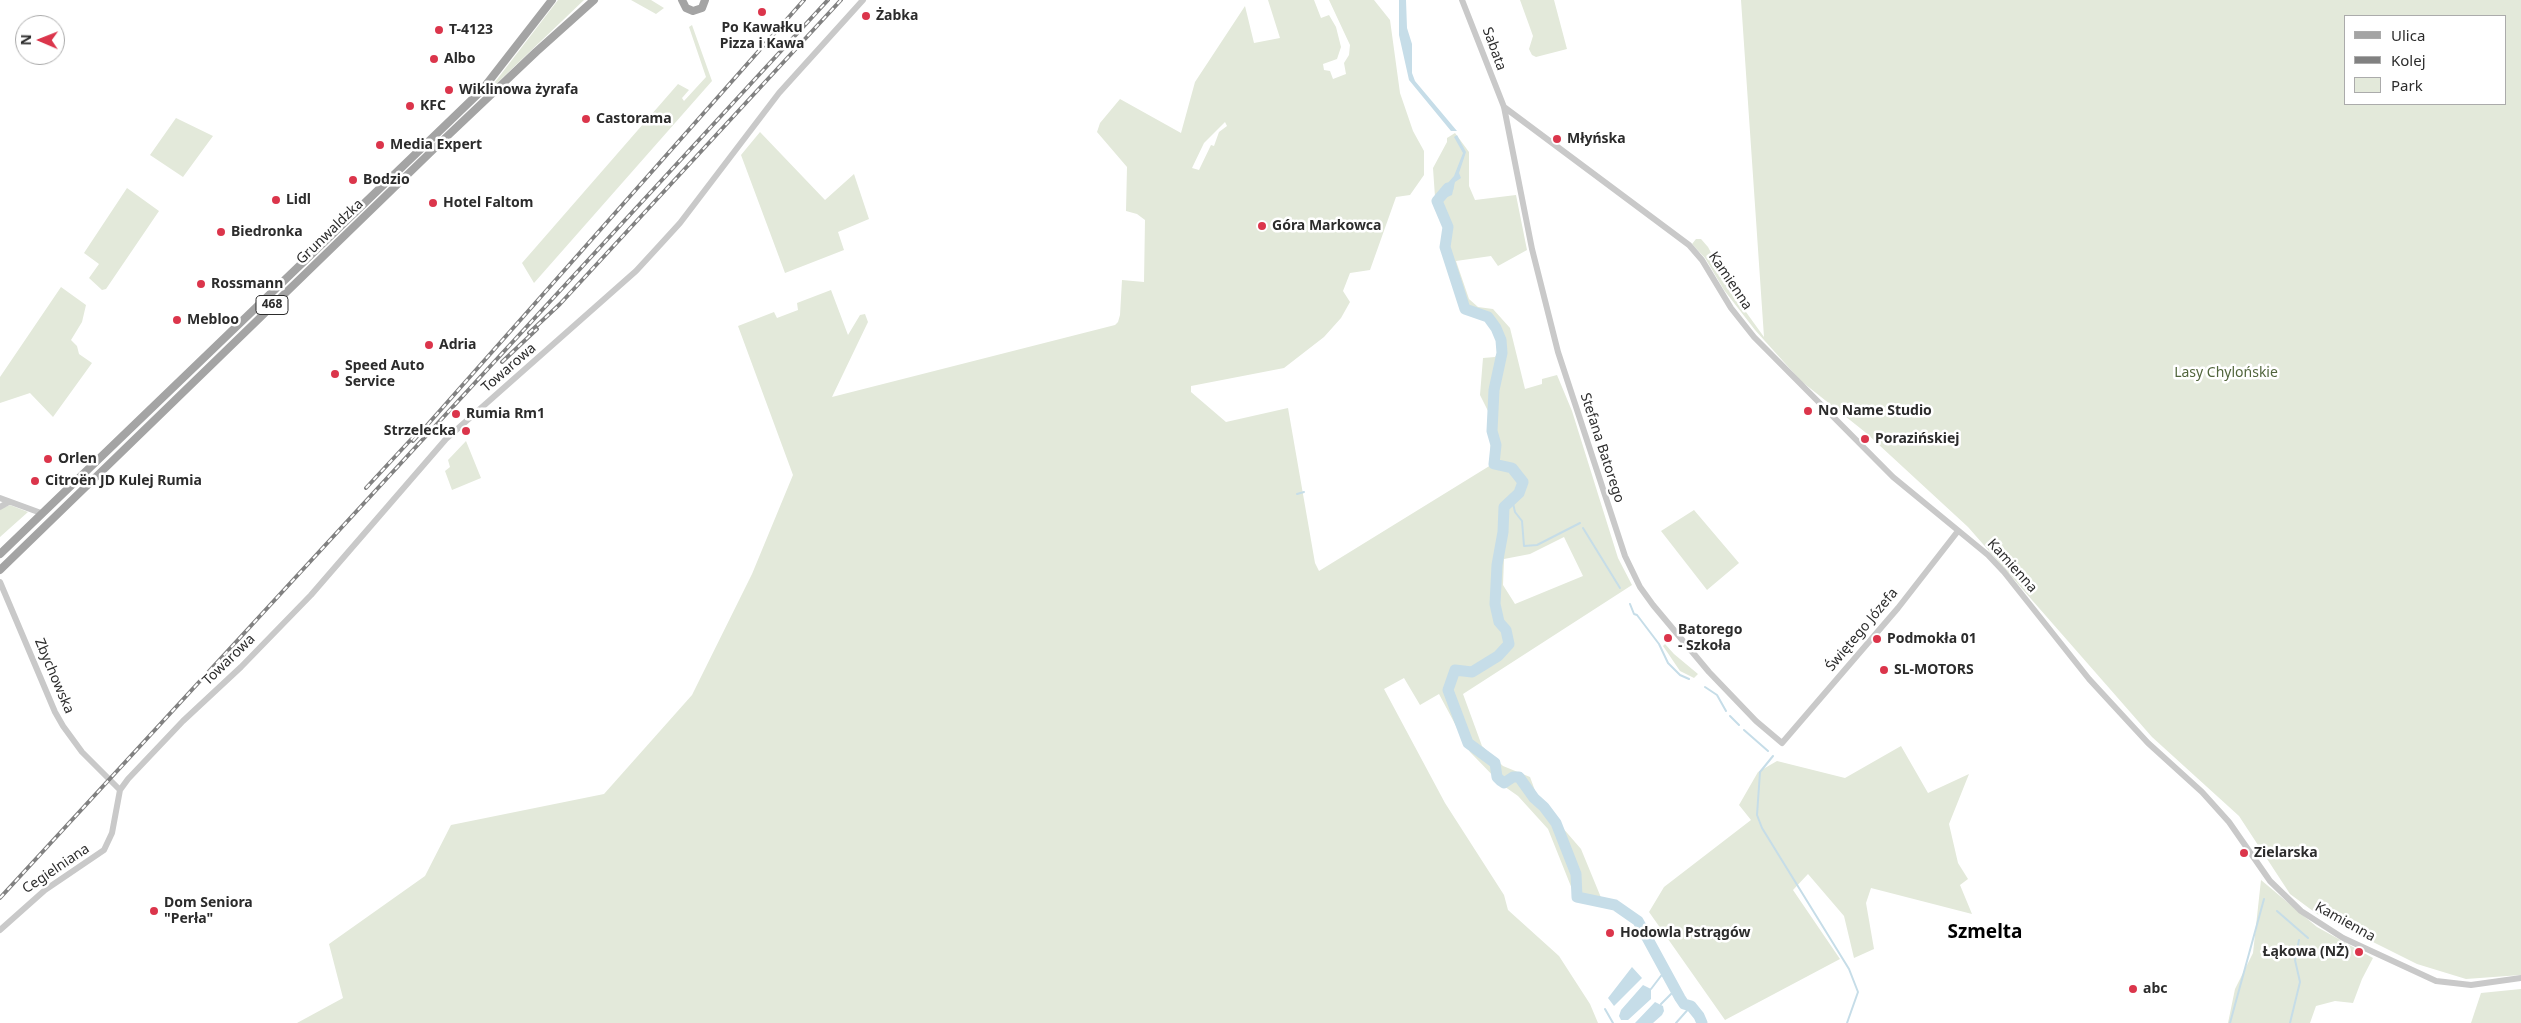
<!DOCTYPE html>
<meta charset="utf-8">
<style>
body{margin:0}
#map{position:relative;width:2521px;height:1023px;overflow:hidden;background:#fff;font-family:"Noto Sans",sans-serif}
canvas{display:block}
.legend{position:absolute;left:2344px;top:15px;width:162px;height:90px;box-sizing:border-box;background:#fff;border:1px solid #ababab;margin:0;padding:6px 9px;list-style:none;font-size:15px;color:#2c2c2c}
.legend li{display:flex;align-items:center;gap:10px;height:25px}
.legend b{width:25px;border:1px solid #ababab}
.north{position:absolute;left:15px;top:15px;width:50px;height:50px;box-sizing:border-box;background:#fff;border:1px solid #ababab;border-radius:50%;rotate:271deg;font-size:14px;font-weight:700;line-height:20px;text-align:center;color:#2c2c2c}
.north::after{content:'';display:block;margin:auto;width:18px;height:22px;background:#db354b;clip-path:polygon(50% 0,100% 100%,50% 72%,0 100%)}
</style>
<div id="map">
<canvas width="2521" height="1023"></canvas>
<ul class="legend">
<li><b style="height:6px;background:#a4a4a4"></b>Ulica</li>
<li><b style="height:6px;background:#818181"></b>Kolej</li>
<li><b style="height:14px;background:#e3e9da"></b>Park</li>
</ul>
<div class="north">N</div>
</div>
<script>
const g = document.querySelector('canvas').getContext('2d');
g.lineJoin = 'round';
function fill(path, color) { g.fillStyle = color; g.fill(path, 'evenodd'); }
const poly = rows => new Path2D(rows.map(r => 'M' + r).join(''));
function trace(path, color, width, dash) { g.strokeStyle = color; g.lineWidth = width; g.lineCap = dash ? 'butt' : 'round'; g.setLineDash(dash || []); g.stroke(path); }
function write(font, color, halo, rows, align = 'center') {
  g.font = font + ' "Noto Sans",sans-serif'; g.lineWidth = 5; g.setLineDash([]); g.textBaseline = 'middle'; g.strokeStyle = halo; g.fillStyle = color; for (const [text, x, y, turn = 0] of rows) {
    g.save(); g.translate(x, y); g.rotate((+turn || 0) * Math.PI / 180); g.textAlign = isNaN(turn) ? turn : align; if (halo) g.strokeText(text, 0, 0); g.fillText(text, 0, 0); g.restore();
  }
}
const green = poly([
 [558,0,584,0,496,84,495,82],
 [631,0,651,0,664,8,656,14],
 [1268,0,1314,0,1321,18,1329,15,1336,27,1341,47,1337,59,1323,64,1324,70,1330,71,1333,79,1346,74,1344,63,1349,55,1350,45,1329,0,1374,0,1390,20,1400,93,1413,131,1424,151,1424,175,1410,195,1396,197,1370,270,1350,273,1343,291,1350,302,1341,318,1324,337,1284,368,1191,386,1191,392,1226,422,1288,408,1315,563,1319,571,1491,465,1490,415,1480,395,1483,358,1495,357,1501,347,1501,337,1489,319,1464,307,1443,250,1447,215,1435,197,1433,168,1447,142,1447,138,1455,133,1469,152,1469,186,1475,200,1516,195,1527,250,1498,266,1491,256,1456,261,1469,299,1478,307,1493,309,1510,328,1525,389,1542,384,1542,379,1557,375,1572,411,1618,558,1632,585,1463,694,1482,746,1503,766,1530,777,1537,796,1553,812,1555,819,1581,849,1602,900,1576,899,1548,829,1518,796,1501,784,1470,752,1439,694,1420,705,1404,678,1384,689,1445,803,1504,895,1508,910,1559,956,1590,1004,1598,1023,297,1023,343,998,329,944,425,876,451,825,604,794,692,695,752,574,793,475,738,326,774,312,777,318,798,310,797,303,831,290,848,335,860,315,865,314,868,322,832,397,1115,325,1118,322,1120,315,1122,280,1144,282,1145,220,1137,214,1126,211,1127,167,1097,132,1100,123,1120,99,1181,133,1195,82,1245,6,1254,43,1280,38],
 [1225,122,1227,126,1219,132,1214,146,1211,145,1199,170,1192,168,1204,143],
 [1564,537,1583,576,1515,604,1503,585,1504,559,1530,554],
 [1520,0,1554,0,1567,49,1536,57,1532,55,1529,49,1533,36],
 [1741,0,2521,0,2521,975,2466,979,2417,964,2317,914,2290,894,2239,816,2152,737,1968,527,1865,432,1801,381,1755,330,1724,290,1705,258,1692,244,1696,239,1701,239,1708,247,1733,294,1764,337],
 [2345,16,2505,16,2505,104,2345,104],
 [692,25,712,81,534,283,522,263,678,84,689,90,682,98,684,101,706,77,689,27],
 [176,118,213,136,183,177,150,155],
 [760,132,825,200,854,174,869,219,838,232,844,250,785,273,741,155],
 [127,188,159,211,106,289,102,290,89,278,99,264,84,253],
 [61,287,86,305,82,322,71,340,77,346,79,354,92,363,53,417,30,393,0,403,0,377],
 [466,441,481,478,452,490,445,471,450,467,448,460],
 [10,505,28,512,0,537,0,509],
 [1694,510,1739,563,1707,590,1661,531],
 [1665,644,1674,654,1698,674,1694,678,1680,671,1663,646],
 [1901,746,1928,793,1969,774,1949,824,1958,863,1968,879,1960,885,1972,914,1871,888,1866,903,1874,949,1854,958,1844,916,1808,874,1793,890,1840,959,1725,1020,1649,912,1664,887,1751,820,1739,805,1758,772,1777,761,1845,778],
 [2261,880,2317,927,2373,958,2362,979,2353,1003,2335,1001,2316,1006,2310,1023,2228,1023,2235,989,2253,953],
 [2521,989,2521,1023,2471,1023,2481,993]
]);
const water = poly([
 [1399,0,1406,0,1407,28,1412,44,1412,73,1415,81,1457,131,1451,131,1409,80,1399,35],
 [1457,135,1466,152,1459,173,1461,178,1455,182,1452,195,1445,198,1443,197,1440,201,1438,198,1440,192,1454,176,1463,153,1454,137],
 [1632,967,1642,978,1614,1006,1608,998],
 [1643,985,1651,989,1651,999,1628,1020,1621,1020,1619,1016,1621,1010],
 [1655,1002,1663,1006,1664,1011,1662,1015,1653,1023,1635,1023]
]);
const stream = poly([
 [1297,494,1304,492],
 [1512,499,1515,512,1522,521,1524,546,1537,545,1580,523],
 [1583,528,1620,588],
 [1630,604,1634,614,1637,615,1659,644,1668,663,1680,675,1689,679],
 [1705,687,1717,695,1726,711],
 [1730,716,1739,725],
 [1744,730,1768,751],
 [1773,756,1760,772,1757,815,1762,828,1849,969,1858,992,1847,1023],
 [2277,911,2308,938],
 [1651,989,1664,972],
 [1661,1004,1675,990],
 [1605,1009,1613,1023],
 [1676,1023,1691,1006],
 [1697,1023,1700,1019],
 [2230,1023,2264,899],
 [2290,1023,2300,982,2295,960,2299,940]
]);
const river = poly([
 [1448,188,1437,201,1448,227,1445,247,1465,309,1488,317,1496,328,1501,340,1502,353,1494,390,1492,431,1496,445,1494,464,1512,468,1523,482,1519,493,1504,507,1503,532,1497,565,1495,604,1499,622,1506,630,1509,644,1498,656,1472,672,1455,670,1448,690,1468,743,1495,763,1497,777,1501,781,1504,783,1513,777,1519,777,1534,798,1544,807,1556,823,1576,874,1577,897,1615,905,1638,921,1680,998,1684,1004,1691,1006,1699,1016,1702,1023]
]);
const minor = poly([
 [1462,0,1504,107,1532,249,1558,352,1625,556,1640,587,1653,605,1709,672,1756,721,1782,743,1898,608,1958,531],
 [1504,107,1689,245,1702,260,1731,308,1754,337,1893,477,1988,555,2004,572,2089,679,2148,743,2202,792,2229,822,2270,881,2301,911,2343,938,2436,981,2471,985,2521,978],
 [0,498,41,513],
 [0,507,9,502],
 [0,582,55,712,63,726,82,752,120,790],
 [0,930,45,890,104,850,112,833,120,790,128,779,183,721,241,667,311,595,446,439,636,271,659,246,680,223,779,93,863,0]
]);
const major = poly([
 [682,0,686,8,693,11,702,8,705,0],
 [0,554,482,90,552,0],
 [0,570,439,144,536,52,594,0]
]);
const rail = poly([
 [529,333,560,304,841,0],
 [502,362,537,329],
 [413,441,804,0],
 [366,488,417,433],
 [0,898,828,0]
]);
const markers = [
 [762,12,5,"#db354b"],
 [866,16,5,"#db354b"],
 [439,30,5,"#db354b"],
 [434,59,5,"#db354b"],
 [449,90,5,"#db354b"],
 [410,106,5,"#db354b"],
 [586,119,5,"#db354b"],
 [1557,139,5,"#db354b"],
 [380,145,5,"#db354b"],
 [353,180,5,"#db354b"],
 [276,200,5,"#db354b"],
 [433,203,5,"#db354b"],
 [1262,226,5,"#db354b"],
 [221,232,5,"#db354b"],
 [201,284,5,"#db354b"],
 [177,320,5,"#db354b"],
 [429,345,5,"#db354b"],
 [335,374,5,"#db354b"],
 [1808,411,5,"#db354b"],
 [456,414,5,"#db354b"],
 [466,431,5,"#db354b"],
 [1865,439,5,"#db354b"],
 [48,459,5,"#db354b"],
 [35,481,5,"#db354b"],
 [1668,638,5,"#db354b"],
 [1877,639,5,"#db354b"],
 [1884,670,5,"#db354b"],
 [2244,853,5,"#db354b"],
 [154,911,5,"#db354b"],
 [1610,933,5,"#db354b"],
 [2359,952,5,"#db354b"],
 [2133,989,5,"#db354b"]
];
const shields = [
 [272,305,32]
];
const shieldNames = [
 ["468",272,305]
];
const poiNames = [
 ["Żabka",876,16],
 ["Po Kawałku",762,28,"center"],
 ["Pizza i Kawa",762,44,"center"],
 ["T-4123",449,30],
 ["Albo",444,59],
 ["Wiklinowa żyrafa",459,90],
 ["KFC",420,106],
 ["Castorama",596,119],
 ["Młyńska",1567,139],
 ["Media Expert",390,145],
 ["Bodzio",363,180],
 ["Lidl",286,200],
 ["Hotel Faltom",443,203],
 ["Góra Markowca",1272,226],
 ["Biedronka",231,232],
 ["Rossmann",211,284],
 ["Mebloo",187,320],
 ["Adria",439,345],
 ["Speed Auto",345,366],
 ["Service",345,382],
 ["No Name Studio",1818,411],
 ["Rumia Rm1",466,414],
 ["Strzelecka",456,431,"right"],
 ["Porazińskiej",1875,439],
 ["Orlen",58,459],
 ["Citroën JD Kulej Rumia",45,481],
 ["Batorego",1678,630],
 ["- Szkoła",1678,646],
 ["Podmokła 01",1887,639],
 ["SL-MOTORS",1894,670],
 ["Zielarska",2254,853],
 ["Dom Seniora",164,903],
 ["\"Perła\"",164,919],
 ["Hodowla Pstrągów",1620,933],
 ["Łąkowa (NŻ)",2349,952,"right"],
 ["abc",2143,989]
];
const streetNames = [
 ["Sabata",1494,49,70],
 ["Grunwaldzka",330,232,-44],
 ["Kamienna",1730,281,56],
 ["Towarowa",509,368,-41],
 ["Stefana Batorego",1602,448,72],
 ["Kamienna",2012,566,48],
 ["Świętego Józefa",1862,630,-50],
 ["Towarowa",229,660,-44],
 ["Zbychowska",54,676,67],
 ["Cegielniana",56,869,-34],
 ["Kamienna",2345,922,29]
];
const parkNames = [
 ["Lasy Chylońskie",2226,373]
];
const districtNames = [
 ["Szmelta",1985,933]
];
fill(green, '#e3e9da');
fill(water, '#c6dde8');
trace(stream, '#c6dde8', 2);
trace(river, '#c6dde8', 11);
trace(minor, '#c9c9c9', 6);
trace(major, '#a4a4a4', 8);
trace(rail, '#818181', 4);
trace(rail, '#fff', 2, [5.5]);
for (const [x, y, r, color] of markers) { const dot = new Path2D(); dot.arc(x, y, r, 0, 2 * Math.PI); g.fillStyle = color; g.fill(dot); trace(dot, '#fff', 2); }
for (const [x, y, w] of shields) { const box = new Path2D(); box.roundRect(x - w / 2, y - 9.5, w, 19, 4); g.fillStyle = '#fff'; g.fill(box); trace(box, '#2c2c2c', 1); }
write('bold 12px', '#2c2c2c', null, shieldNames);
write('bold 14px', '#2c2c2c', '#fff', poiNames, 'left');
write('14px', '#2c2c2c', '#fff', streetNames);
write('14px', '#51653c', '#fff', parkNames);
write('bold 19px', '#000', '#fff', districtNames);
</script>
